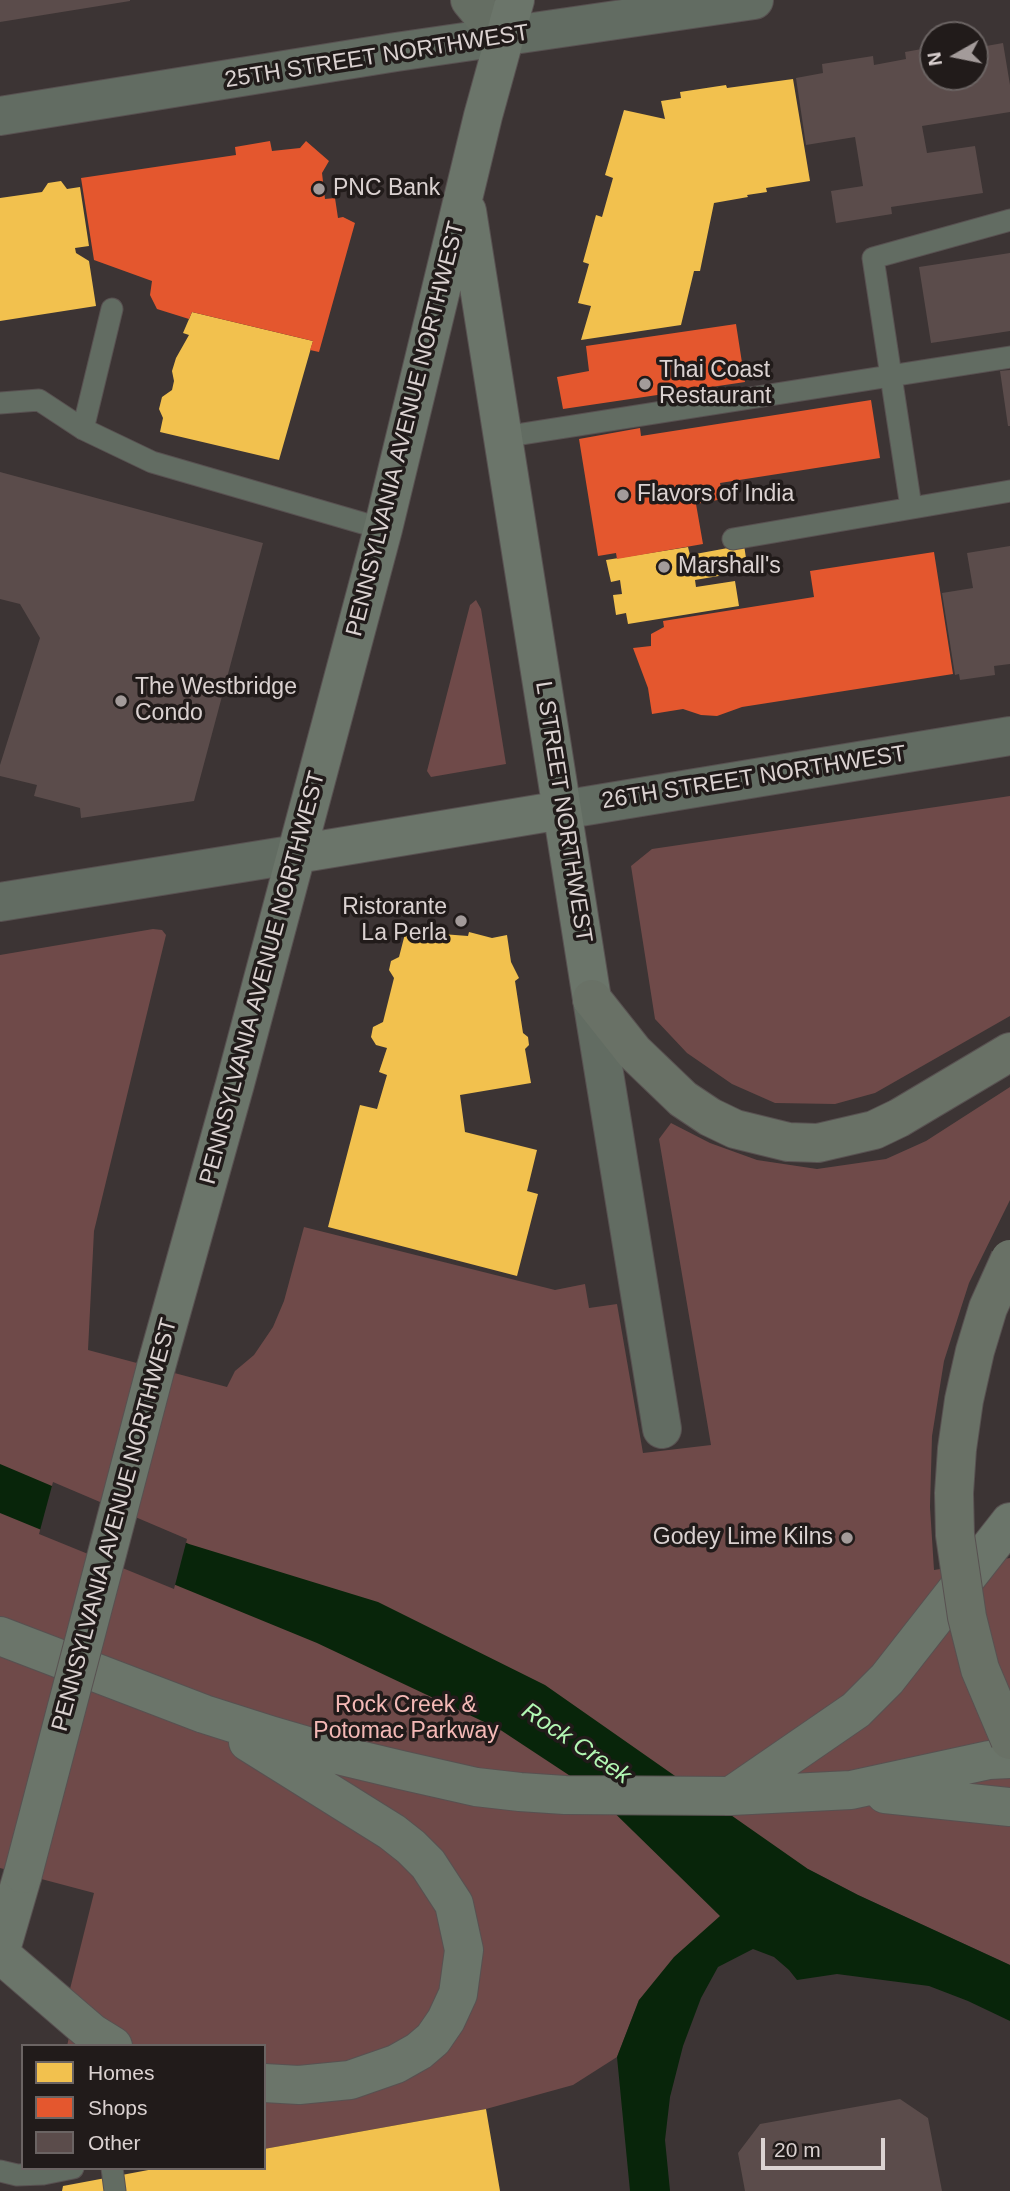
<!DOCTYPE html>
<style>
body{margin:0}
#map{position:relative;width:1010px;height:2191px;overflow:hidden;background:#3c3434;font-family:Helvetica,sans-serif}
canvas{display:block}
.legend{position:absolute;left:21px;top:2044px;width:245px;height:126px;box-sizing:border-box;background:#211b1a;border:2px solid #6b6463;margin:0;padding:9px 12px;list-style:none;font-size:21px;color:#dbd2d1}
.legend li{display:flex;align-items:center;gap:14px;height:35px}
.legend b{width:35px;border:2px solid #6b6463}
.north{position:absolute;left:919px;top:21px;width:70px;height:70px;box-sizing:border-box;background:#211b1a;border:2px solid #6b6463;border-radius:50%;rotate:261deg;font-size:19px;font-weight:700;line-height:28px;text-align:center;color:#dbd2d1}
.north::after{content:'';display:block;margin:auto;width:24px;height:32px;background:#a39b9a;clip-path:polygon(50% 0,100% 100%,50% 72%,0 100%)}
.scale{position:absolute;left:761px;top:2138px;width:124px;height:32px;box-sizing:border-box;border:4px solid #dbd2d1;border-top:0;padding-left:9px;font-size:21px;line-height:24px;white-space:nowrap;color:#dbd2d1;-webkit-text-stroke:5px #211b1a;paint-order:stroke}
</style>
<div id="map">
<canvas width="1010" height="2191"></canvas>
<ul class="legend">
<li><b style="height:19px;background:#f2c14e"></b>Homes</li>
<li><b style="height:19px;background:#e4572e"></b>Shops</li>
<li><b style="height:19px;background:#5b4c4b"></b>Other</li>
</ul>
<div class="north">N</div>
<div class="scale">20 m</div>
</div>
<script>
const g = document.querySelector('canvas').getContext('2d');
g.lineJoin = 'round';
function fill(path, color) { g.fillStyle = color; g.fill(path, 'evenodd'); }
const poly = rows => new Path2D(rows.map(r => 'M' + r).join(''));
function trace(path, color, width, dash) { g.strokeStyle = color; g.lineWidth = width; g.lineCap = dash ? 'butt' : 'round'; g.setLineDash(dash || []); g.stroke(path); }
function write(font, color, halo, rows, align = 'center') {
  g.font = font + ' Helvetica,sans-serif'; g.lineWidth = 7; g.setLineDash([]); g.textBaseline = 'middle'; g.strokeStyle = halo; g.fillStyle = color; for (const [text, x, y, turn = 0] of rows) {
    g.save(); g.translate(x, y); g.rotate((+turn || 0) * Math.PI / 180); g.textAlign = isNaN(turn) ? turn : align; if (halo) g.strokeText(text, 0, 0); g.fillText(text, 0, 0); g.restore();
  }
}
const green = poly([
 [476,600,481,609,506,764,431,777,427,771,470,605],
 [1010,796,1010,1016,875,1093,835,1104,775,1103,732,1084,687,1053,655,1019,631,866,652,849],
 [153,929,162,930,166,935,94,1231,88,1350,227,1387,235,1371,254,1355,273,1327,284,1301,304,1227,555,1290,585,1284,589,1308,617,1304,643,1453,711,1445,659,1139,671,1123,710,1143,757,1160,817,1169,886,1159,926,1141,1010,1087,1010,1200,969,1283,944,1361,932,1436,930,1507,934,1570,1010,1558,1010,1965,858,1895,808,1869,639,2000,617,2057,573,2085,486,2109,264,2149,264,2046,67,2046,70,2033,70,1989,94,1893,0,1868,0,955]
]);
const water = poly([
 [0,1464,189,1544,378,1602,545,1685,808,1869,858,1895,1010,1965,1010,2021,968,2001,929,1986,837,1974,797,1980,789,1970,774,1957,753,1949,718,1967,701,1998,683,2046,670,2097,665,2140,670,2191,630,2191,617,2057,639,2000,674,1957,720,1916,590,1789,499,1729,317,1643,0,1513]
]);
const pier = poly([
 [53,1482,187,1539,174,1589,39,1534]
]);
const homes = poly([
 [793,79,810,181,766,188,767,192,747,195,748,197,714,203,700,271,694,271,681,325,581,340,591,306,578,303,589,264,583,262,596,215,602,217,613,178,605,175,624,110,665,119,661,101,681,98,680,92,726,85,727,88],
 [61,181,67,189,80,187,89,246,75,248,76,253,89,261,96,306,0,321,0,198,42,192,48,183],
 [192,312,313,341,279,460,160,432,163,418,159,409,162,397,172,390,174,381,172,371,176,358,189,335,183,333],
 [744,545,748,571,695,580,696,587,735,581,739,606,628,624,626,613,616,615,613,595,622,594,620,580,611,582,606,560,688,547,690,555],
 [406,930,418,933,442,930,442,934,468,936,469,932,492,938,507,935,511,962,519,978,515,981,523,1033,528,1037,529,1045,525,1049,531,1083,460,1095,465,1132,537,1150,527,1191,538,1194,517,1276,328,1227,360,1105,377,1109,387,1075,379,1072,387,1048,376,1045,371,1037,373,1027,383,1022,394,978,389,970,391,961,399,957],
 [486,2109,500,2191,62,2191,63,2186,159,2168,264,2168,264,2149]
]);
const shops = poly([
 [270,141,272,151,300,148,306,141,329,161,322,173,325,199,335,198,338,218,343,217,355,223,319,352,310,350,313,341,192,312,189,319,157,309,150,295,152,281,94,260,81,178,236,155,235,147],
 [736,324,745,382,563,409,557,377,589,371,586,346],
 [871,400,880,458,720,483,723,499,696,504,703,544,617,559,616,553,598,556,579,439,640,428,641,436],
 [934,552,953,674,742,707,717,716,701,715,683,709,652,714,648,688,633,648,651,646,651,634,664,627,663,621,814,597,810,571]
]);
const building = poly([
 [0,0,130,0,130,1,0,22],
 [1003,43,1010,85,1010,112,922,126,927,153,975,146,983,193,891,207,892,214,836,223,831,191,863,186,855,137,806,145,796,78,823,73,822,64,873,56,874,65,906,59,905,52,933,47,933,77,975,77,975,48],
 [1010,253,1010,331,931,343,919,267],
 [1010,370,1010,426,1008,426,1000,371],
 [0,472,263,543,194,801,81,818,80,808,34,796,37,785,0,776,0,765,40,638,20,604,0,599],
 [1010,546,1010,664,994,666,995,675,960,680,959,674,955,675,942,593,973,588,967,553],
 [900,2099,928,2118,942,2191,745,2191,738,2153,760,2124]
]);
const service = poly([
 [0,403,39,400,83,429,152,462,383,529],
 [83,429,112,309],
 [503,437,1010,357],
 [911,507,873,258,1010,220],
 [733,539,1010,491],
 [112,2168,115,2191],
 [0,2171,17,2175,43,2174,73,2168]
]);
const minor = poly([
 [0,116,396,52,754,0],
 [562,810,1010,736],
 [0,902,297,854],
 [592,999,662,1429]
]);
const secondary = poly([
 [470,0,489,23,505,37]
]);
const primary = poly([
 [467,211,592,999],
 [297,854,562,810],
 [156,1367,235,1084,383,529,483,116,515,0],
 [0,1636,204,1714,270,1735,338,1755,401,1770,476,1787,520,1792,565,1795,731,1796,851,1790,989,1760,1010,1759],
 [248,1742,392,1832,411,1847,428,1864,454,1904,464,1950,458,1994,446,2020,433,2039,419,2051,396,2064,350,2080,299,2085,264,2083],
 [885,1794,1010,1807],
 [731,1796,856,1710,887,1679,1010,1522],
 [0,1953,23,1874],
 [0,1954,92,2033,113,2046]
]);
const motorway = poly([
 [592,999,634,1052,683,1099,710,1117,735,1129,788,1142,818,1143,874,1130,899,1118,1010,1052]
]);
const primaryBridge = poly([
 [23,1874,156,1367]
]);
const motorwayBridge = poly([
 [1010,1259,988,1308,975,1351,964,1400,957,1449,954,1493,955,1535,967,1617,980,1669,1010,1740]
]);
const markers = [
 [319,189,7,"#a39b9a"],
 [645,384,7,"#a39b9a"],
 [623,495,7,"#a39b9a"],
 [664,567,7,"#a39b9a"],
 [121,701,7,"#a39b9a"],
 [461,921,7,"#a39b9a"],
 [847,1538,7,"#a39b9a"]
];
const streetNames = [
 ["25TH STREET NORTHWEST",377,57,-9],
 ["PENNSYLVANIA AVENUE NORTHWEST",406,429,-76],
 ["26TH STREET NORTHWEST",754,778,-9],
 ["L STREET NORTHWEST",563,812,81],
 ["PENNSYLVANIA AVENUE NORTHWEST",263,978,-75],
 ["PENNSYLVANIA AVENUE NORTHWEST",115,1525,-75]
];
const poiNames = [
 ["PNC Bank",333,189],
 ["Thai Coast",659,371],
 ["Restaurant",659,397],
 ["Flavors of India",637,495],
 ["Marshall's",678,567],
 ["The Westbridge",135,688],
 ["Condo",135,714],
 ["Ristorante",447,908,"right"],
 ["La Perla",447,934,"right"],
 ["Godey Lime Kilns",833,1538,"right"]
];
const parkNames = [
 ["Rock Creek &",406,1706],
 ["Potomac Parkway",406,1732]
];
const waterNames = [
 ["Rock Creek",576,1744,34]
];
fill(green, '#6f4a49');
fill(water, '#08250a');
fill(pier, '#3c3434');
fill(homes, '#f2c14e');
fill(shops, '#e4572e');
fill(building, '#5b4c4b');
trace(service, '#585151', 23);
trace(minor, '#585151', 40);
trace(secondary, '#585151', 40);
trace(primary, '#585151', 40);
trace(motorway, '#585151', 40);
trace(service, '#626c62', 21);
trace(minor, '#626c62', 38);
trace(secondary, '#656e63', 38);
trace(primary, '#6b756a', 38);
trace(motorway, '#697166', 38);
trace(primaryBridge, '#585151', 40, []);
trace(motorwayBridge, '#585151', 40, []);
trace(primaryBridge, '#6b756a', 38);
trace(motorwayBridge, '#697166', 38);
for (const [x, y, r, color] of markers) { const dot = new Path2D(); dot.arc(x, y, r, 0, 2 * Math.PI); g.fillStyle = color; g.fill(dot); trace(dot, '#211b1a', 2.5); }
write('23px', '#dbd2d1', '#211b1a', streetNames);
write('23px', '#dbd2d1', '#211b1a', poiNames, 'left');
write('23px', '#f4b9b6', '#211b1a', parkNames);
write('italic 24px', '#b2f7b3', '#211b1a', waterNames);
</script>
